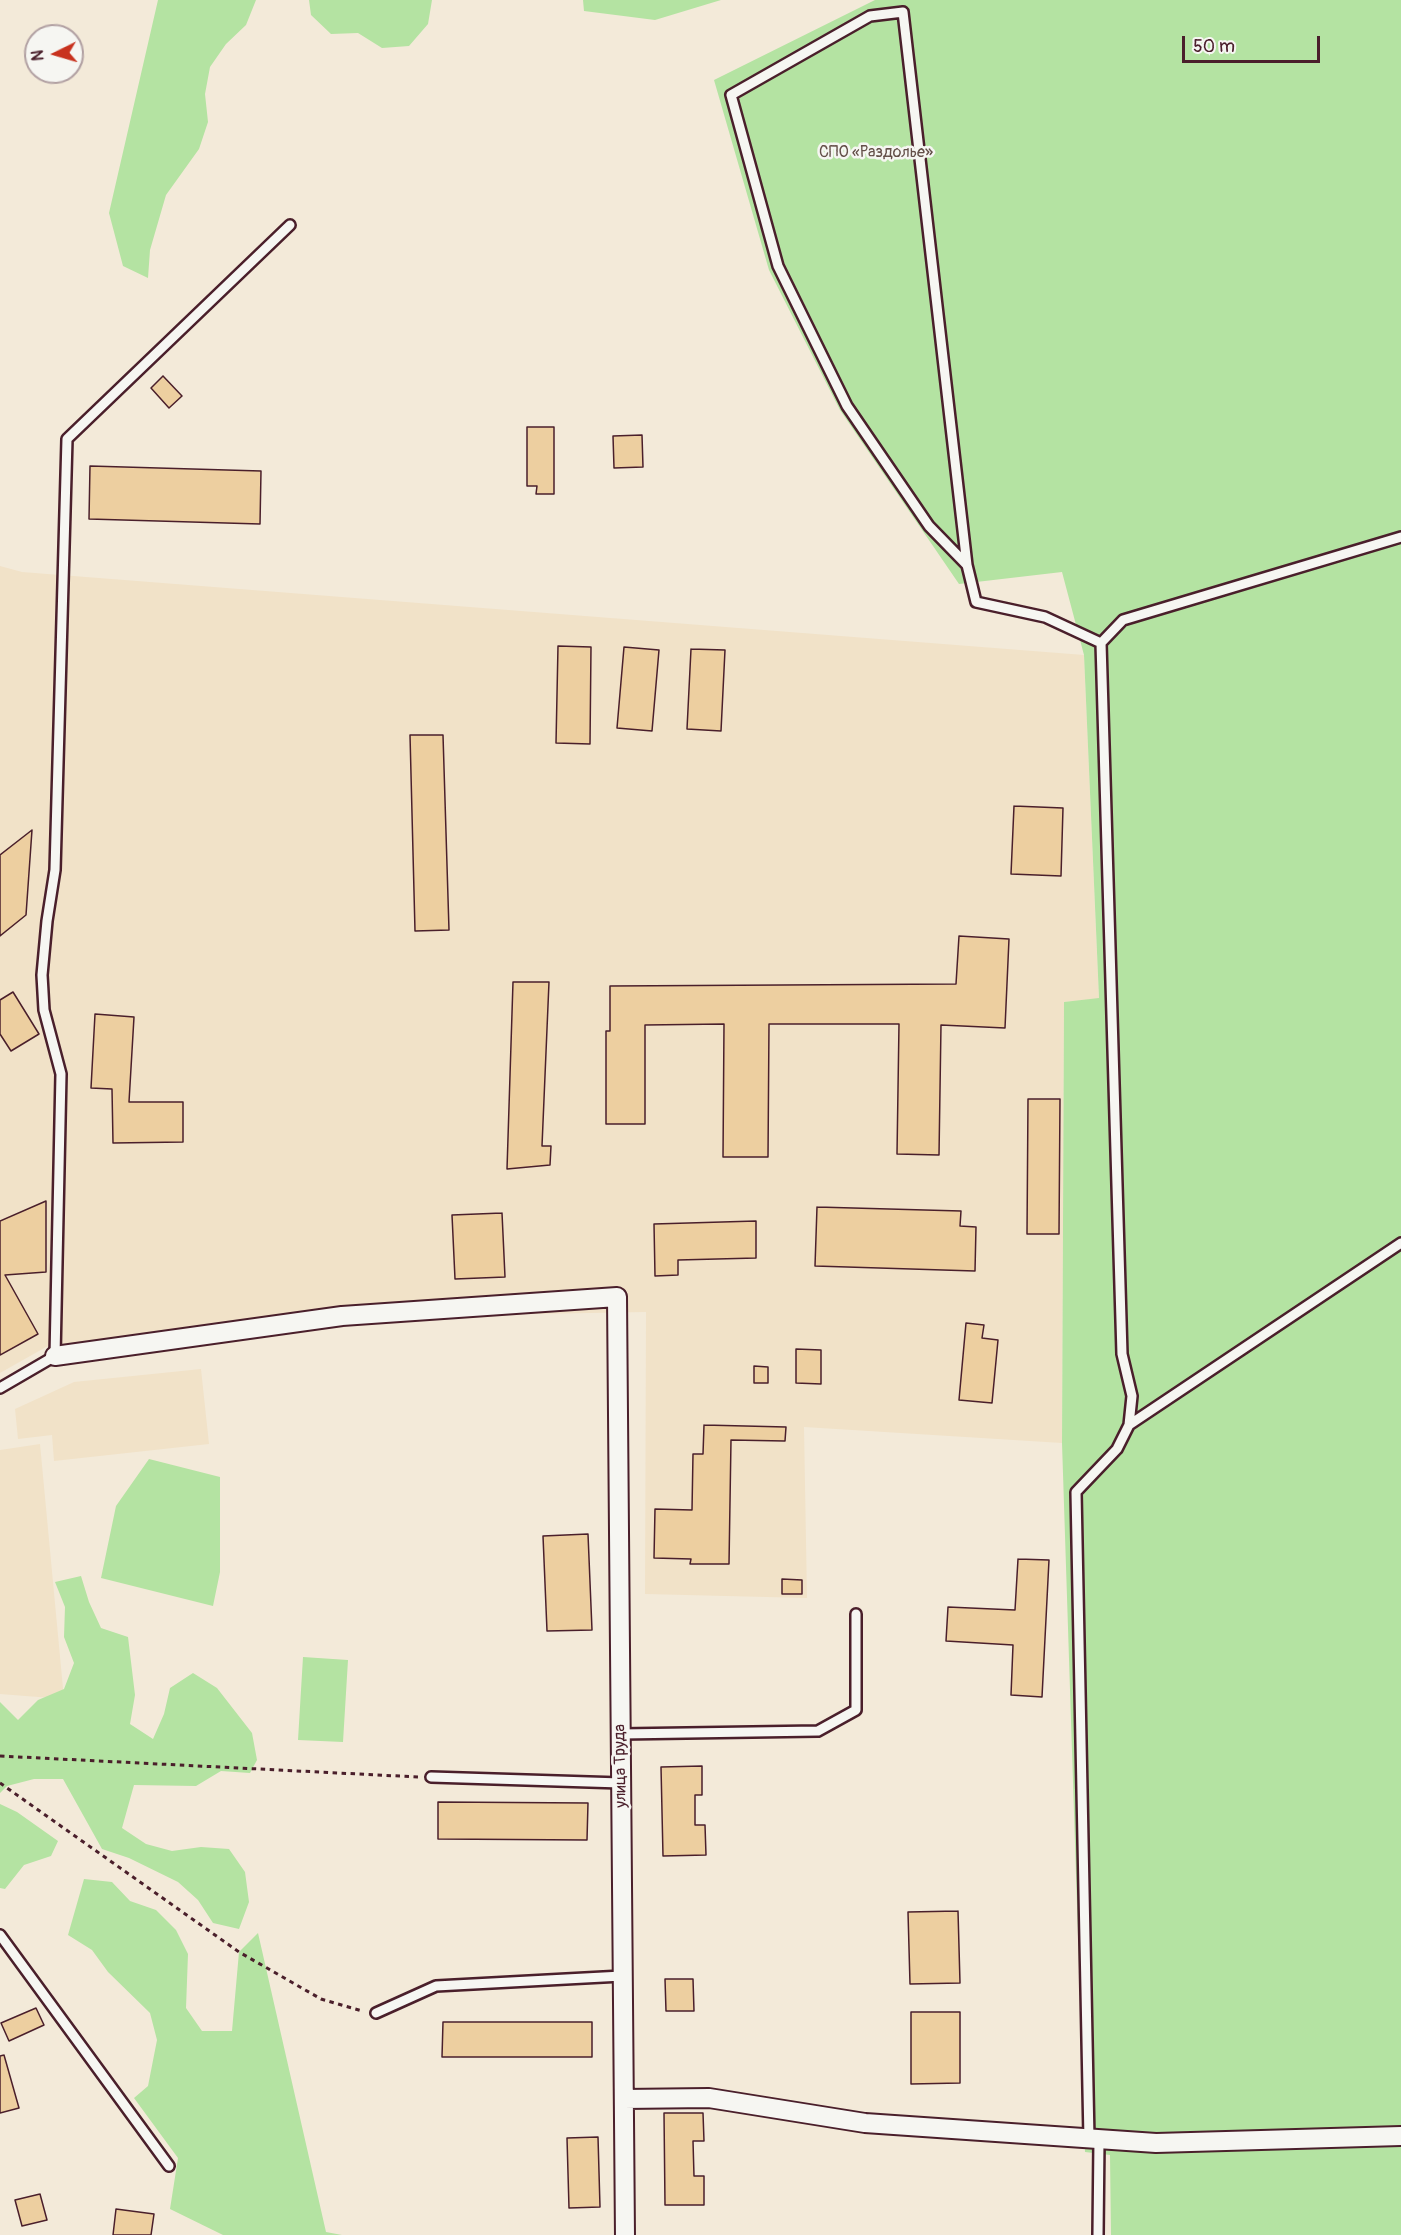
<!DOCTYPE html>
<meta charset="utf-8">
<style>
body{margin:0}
#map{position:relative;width:1401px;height:2235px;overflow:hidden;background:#f3ead9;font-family:Pangolin,sans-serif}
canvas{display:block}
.north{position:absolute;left:24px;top:24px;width:60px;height:60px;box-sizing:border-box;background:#f6f6f2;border:2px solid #b1a0a2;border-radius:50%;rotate:265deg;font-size:16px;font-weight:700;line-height:24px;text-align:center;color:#4a1f2b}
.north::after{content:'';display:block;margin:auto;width:21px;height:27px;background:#c8321e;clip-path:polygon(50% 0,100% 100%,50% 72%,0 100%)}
.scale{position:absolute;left:1182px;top:36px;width:138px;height:27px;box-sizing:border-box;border:3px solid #4a1f2b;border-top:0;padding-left:8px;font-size:18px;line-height:21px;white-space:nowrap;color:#4a1f2b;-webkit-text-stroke:4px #f6f6f2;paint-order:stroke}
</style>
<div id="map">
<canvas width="1401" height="2235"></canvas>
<div class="north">N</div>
<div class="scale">50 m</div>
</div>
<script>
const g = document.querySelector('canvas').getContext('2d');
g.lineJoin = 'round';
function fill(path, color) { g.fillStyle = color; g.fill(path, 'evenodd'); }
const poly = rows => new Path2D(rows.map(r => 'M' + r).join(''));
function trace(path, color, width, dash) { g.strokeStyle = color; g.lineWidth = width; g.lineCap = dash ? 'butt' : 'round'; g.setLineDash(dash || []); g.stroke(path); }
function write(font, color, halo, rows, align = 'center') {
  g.font = font + ' Pangolin,sans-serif'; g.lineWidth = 5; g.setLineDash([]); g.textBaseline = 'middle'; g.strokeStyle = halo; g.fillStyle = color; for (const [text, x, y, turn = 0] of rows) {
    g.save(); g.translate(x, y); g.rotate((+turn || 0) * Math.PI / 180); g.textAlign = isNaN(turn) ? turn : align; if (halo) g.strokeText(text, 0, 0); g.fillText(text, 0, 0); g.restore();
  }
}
const built = poly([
 [0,566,22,572,1084,655,1099,999,1064,1002,1062,1443,804,1427,807,1598,645,1594,646,1312,422,1316,216,1342,214,1326,46,1347,0,1373],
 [201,1369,209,1444,54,1461,52,1435,18,1439,15,1409,74,1382],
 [40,1444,64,1699,0,1694,0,1450]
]);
const green = poly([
 [158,0,256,0,246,25,226,44,210,67,205,94,208,122,199,149,166,195,150,250,148,278,123,266,109,213],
 [309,0,432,0,428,24,409,46,382,48,358,33,331,34,311,15],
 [583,0,721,0,655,20,584,11],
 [875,0,1401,0,1401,2235,1111,2235,1110,2155,1085,2152,1062,1443,1064,1002,1099,998,1084,655,1062,572,959,584,840,410,769,270,714,80],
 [149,1459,220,1477,220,1572,213,1606,101,1578,116,1506],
 [81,1576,89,1602,101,1628,128,1637,135,1695,130,1724,153,1739,164,1714,170,1688,193,1673,217,1688,252,1733,257,1760,250,1773,221,1771,196,1786,134,1785,122,1828,146,1844,172,1851,201,1847,229,1849,245,1872,249,1902,239,1929,213,1923,198,1900,178,1882,129,1858,102,1849,63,1779,34,1779,7,1786,0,1793,0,1702,18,1720,38,1700,64,1689,74,1663,64,1637,65,1607,55,1582],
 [303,1657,348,1660,343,1742,298,1740],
 [0,1804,17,1812,58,1841,51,1856,24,1865,5,1889,0,1888],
 [84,1879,112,1882,130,1901,156,1910,176,1930,188,1954,186,2008,202,2031,232,2031,239,1952,258,1933,326,2232,342,2235,223,2235,170,2209,178,2158,134,2098,148,2086,157,2040,150,2013,108,1972,92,1950,68,1935]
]);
const building = poly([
 [163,376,182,396,169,408,151,388,163,376],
 [527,427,554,427,554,494,536,494,537,486,527,486,527,427],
 [642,435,643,467,614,468,613,436,642,435],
 [90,466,261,471,260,524,89,519,90,466],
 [558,646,591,647,590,744,556,743,558,646],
 [624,647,659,650,652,731,617,728,624,647],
 [691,649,725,650,721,731,687,729,691,649],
 [410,735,443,735,449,930,415,931,410,735],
 [1014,806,1063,808,1061,876,1011,874,1014,806],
 [32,830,26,915,0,936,0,855,32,830],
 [959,936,1009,939,1005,1028,941,1025,939,1155,897,1154,899,1024,769,1024,768,1157,723,1157,724,1024,645,1025,645,1124,606,1124,606,1031,610,1031,610,986,956,984,959,936],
 [513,982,549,982,542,1146,551,1146,550,1165,507,1169,513,982],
 [13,992,39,1034,11,1051,0,1034,0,1000,13,992],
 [95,1014,134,1017,129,1102,183,1102,183,1142,113,1143,112,1089,91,1088,95,1014],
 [1028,1099,1060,1099,1059,1234,1027,1234,1028,1099],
 [46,1201,46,1272,5,1275,38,1334,0,1355,0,1221,46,1201],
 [817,1207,961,1211,960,1226,976,1227,975,1271,815,1266,817,1207],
 [502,1213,505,1277,455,1279,452,1215,502,1213],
 [756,1221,756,1258,678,1260,678,1275,655,1276,654,1224,756,1221],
 [966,1323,984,1325,982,1338,998,1340,992,1403,959,1400,966,1323],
 [796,1349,821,1350,821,1384,796,1383,796,1349],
 [754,1366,768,1367,768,1383,754,1383,754,1366],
 [704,1425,786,1427,785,1441,731,1440,729,1564,690,1564,691,1559,654,1558,655,1509,692,1510,693,1454,703,1454,704,1425],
 [588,1534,592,1630,547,1631,543,1536,588,1534],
 [1018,1559,1049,1560,1042,1697,1011,1695,1013,1645,946,1641,948,1607,1015,1610,1018,1559],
 [782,1579,802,1580,802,1594,782,1594,782,1579],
 [702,1766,702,1795,695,1795,695,1825,705,1825,706,1855,663,1856,661,1767,702,1766],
 [438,1802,588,1803,587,1840,438,1839,438,1802],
 [958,1911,960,1983,910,1984,908,1912,958,1911],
 [665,1979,693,1979,694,2011,666,2011,665,1979],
 [36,2008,44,2025,9,2041,1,2023,36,2008],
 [911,2012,960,2012,960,2083,911,2084,911,2012],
 [443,2022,592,2022,592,2057,442,2057,443,2022],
 [4,2055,19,2108,0,2113,0,2056,4,2055],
 [664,2113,703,2113,704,2141,693,2141,694,2176,704,2176,704,2205,665,2205,664,2113],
 [598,2137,600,2207,569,2208,567,2138,598,2137],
 [40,2194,47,2220,22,2226,15,2200,40,2194],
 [116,2209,154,2214,151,2235,113,2235,116,2209]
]);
const path = poly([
 [0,1756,418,1777],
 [0,1783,239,1952,321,1999,362,2011]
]);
const lane = poly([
 [967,565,929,526,847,406,778,266,731,95,870,16,903,12,967,565,976,602,1045,617,1101,643],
 [0,1388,55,1356,61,1074,44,1010,42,975,47,921,55,870,67,439,290,225],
 [1129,1425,1401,1243],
 [621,1734,818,1731,856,1710,856,1614],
 [431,1777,621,1783],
 [0,1935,169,2166],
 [376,2013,436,1986,622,1976],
 [1089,2139,1076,1492,1117,1449,1129,1425,1132,1396,1122,1354,1101,643,1123,620,1401,537],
 [1098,2235,1099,2140]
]);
const street = poly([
 [55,1356,342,1316,617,1297,625,2235],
 [624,2099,709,2098,865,2123,1156,2143,1401,2136]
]);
const parkNames = [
 ["СПО «Раздолье»",876,153]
];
const streetNames = [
 ["улица Труда",621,1766,-91]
];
fill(built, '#f1e2c8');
fill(green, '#b4e3a2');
fill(building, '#edcfa0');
trace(building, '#4a1f2b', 1.5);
trace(lane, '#4a1f2b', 14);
trace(street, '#4a1f2b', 22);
trace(path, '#4a1f2b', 3, [4.5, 4.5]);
trace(lane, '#f6f6f2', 9);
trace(street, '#f6f6f2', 18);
write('16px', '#645049', '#f6f6f2', parkNames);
write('16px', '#4a1f2b', '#f6f6f2', streetNames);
</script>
